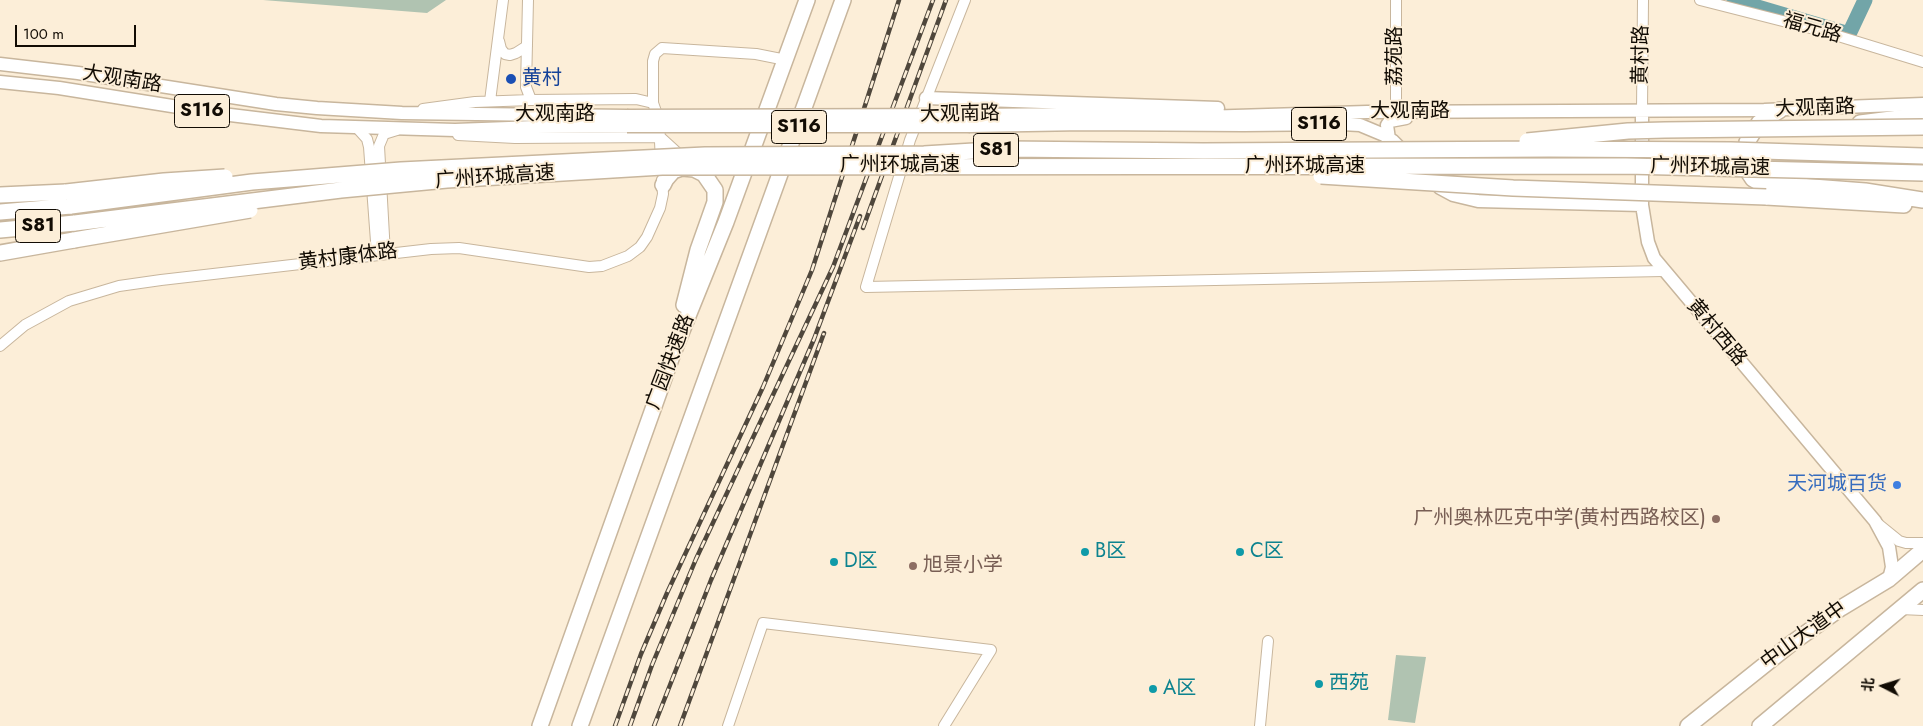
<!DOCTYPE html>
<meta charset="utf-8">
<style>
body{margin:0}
#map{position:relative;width:1923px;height:726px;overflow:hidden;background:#fceed8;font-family:Jost,"Noto Sans SC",sans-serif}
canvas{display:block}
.north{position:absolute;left:1858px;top:661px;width:50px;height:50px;-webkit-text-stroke:4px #fceed8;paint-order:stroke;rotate:275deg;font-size:14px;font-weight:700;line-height:20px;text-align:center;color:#120c04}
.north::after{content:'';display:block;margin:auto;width:18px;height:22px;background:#120c04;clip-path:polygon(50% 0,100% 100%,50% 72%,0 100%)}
.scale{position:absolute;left:15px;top:25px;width:121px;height:22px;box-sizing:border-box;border:2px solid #120c04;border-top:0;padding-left:6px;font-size:15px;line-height:18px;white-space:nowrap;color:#120c04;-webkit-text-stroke:4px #fceed8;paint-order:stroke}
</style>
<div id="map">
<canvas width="1923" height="726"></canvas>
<div class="north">北</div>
<div class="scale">100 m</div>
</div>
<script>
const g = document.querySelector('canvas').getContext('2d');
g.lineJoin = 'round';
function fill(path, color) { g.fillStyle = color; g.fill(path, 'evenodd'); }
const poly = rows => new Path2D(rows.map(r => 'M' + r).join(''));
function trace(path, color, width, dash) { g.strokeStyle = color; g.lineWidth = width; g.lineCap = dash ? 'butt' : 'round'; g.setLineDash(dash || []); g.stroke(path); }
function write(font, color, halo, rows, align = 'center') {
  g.font = font + ' Jost,"Noto Sans SC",sans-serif'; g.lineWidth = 4; g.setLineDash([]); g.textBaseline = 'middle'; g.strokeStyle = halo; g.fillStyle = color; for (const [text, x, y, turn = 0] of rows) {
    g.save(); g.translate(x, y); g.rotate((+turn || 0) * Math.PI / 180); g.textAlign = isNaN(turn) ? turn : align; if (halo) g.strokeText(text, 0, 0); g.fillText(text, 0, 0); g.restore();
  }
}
const green = poly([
 [263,0,446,0,427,13],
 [1396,655,1426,657,1415,723,1388,720]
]);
const river = poly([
 [1734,0,1849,34,1865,0]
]);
const minor = poly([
 [528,0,526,87,531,100],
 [965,0,910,140,866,287,1663,271],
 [1700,0,1822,31,1923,62],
 [499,41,501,49,505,54,510,55,516,53,527,46],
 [490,101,503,0],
 [423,109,475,102,531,100,636,99,653,103],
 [1642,111,1643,0],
 [1396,112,1396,0],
 [357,128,367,139,369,147,377,255],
 [458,135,515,138,660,137,683,158],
 [661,163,659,120,653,103,653,61,655,54,662,48,756,54,786,60],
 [385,254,379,146,384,134,397,130],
 [0,346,25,325,69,301,119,286,161,280,431,249,459,248,589,267,602,266,628,256,640,247,647,237,660,208,663,194,662,180],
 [1878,524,1899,541,1906,543,1923,543],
 [1900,609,1923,610],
 [728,726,763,623,991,650,944,726],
 [1260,726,1268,641]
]);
const major = poly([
 [0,64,78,73,276,104,317,108,402,113,627,116],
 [0,82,59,88,222,114,321,126,455,130,536,127,627,126],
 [926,98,1218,108],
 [1642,111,1642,205,1648,242,1654,258,1875,521,1889,547,1892,567,1889,579],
 [969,115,1086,114,1202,117,1367,112,1764,110,1923,104],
 [970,126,1084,124,1244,125,1341,124,1360,125,1384,135,1393,141,1440,188,1453,195,1478,201,1642,205],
 [1389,139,1387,125,1390,121,1406,118]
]);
const highway = poly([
 [1780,110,1759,123,1747,142,1747,163,1749,173,1753,179,1760,183,1865,191,1923,200],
 [1860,123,1923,115],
 [663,185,666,179,673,171,682,168,694,169,704,174,715,190,715,202,698,250,684,305],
 [0,195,66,192],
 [1766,197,1904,205],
 [0,212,71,206],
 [0,230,75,223],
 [0,253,74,240],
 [540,726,673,353,726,222,807,0],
 [580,726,843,0],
 [1688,726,1792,643,1841,608,1889,579,1923,550],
 [1760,726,1923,590]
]);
const rail = poly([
 [863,228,946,0],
 [615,726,641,654,667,593,763,387,812,270,899,0],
 [630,726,652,665,696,559,833,267,933,0],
 [654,726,711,580,814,339,860,216],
 [680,726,824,333]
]);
const majorBridge = poly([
 [627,116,969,115],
 [627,126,970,126]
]);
const highwayBridge = poly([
 [1527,141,1628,131,1665,130,1923,127],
 [1321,176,1513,188,1766,197],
 [66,192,164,181,225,177],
 [71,206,252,182,401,170,705,155,924,154,1007,149,1203,151,1549,149,1731,150,1923,156],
 [75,223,341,190,447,180,662,167,1626,166,1923,173],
 [74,240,250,210]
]);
const markers = [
 [511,79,6,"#1a4fb4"],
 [1897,485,5,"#3f7fe0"],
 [1716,519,5,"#8d6e63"],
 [1085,552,5,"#0f9aa8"],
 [1240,552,5,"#0f9aa8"],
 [834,562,5,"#0f9aa8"],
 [913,566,5,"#8d6e63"],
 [1319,684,5,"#0f9aa8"],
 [1153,689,5,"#0f9aa8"]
];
const shields = [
 [202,111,55],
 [1319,124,55],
 [799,127,55],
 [996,150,45],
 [38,226,45]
];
const shieldNames = [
 ["S116",202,111],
 ["S116",1319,124],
 ["S116",799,127],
 ["S81",996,150],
 ["S81",38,226]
];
const streetNames = [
 ["福元路",1812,29,16],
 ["黄村路",1642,55,-89],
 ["荔苑路",1396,56,-90],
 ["大观南路",122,80,9],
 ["大观南路",1815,109,-2],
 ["大观南路",1410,112],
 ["大观南路",555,115],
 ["大观南路",960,115,-1],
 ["广州环城高速",900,166],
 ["广州环城高速",1305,167],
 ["广州环城高速",1710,168,1],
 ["广州环城高速",495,178,-4],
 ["黄村康体路",348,258,-7],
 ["黄村西路",1716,333,50],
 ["广园快速路",671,362,-69],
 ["中山大道中",1804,636,-36]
];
const transitNames = [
 ["黄村",522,79]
];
const shopNames = [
 ["天河城百货",1887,485]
];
const educationNames = [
 ["广州奥林匹克中学(黄村西路校区)",1706,519],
 ["旭景小学",923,566,"left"]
];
const cultureNames = [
 ["B区",1095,552],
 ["C区",1250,552],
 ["D区",844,562],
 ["西苑",1329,684],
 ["A区",1163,689]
];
fill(green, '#b0c3b1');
trace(river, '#72a5a8', 15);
trace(minor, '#c8b69d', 12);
trace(major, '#c8b69d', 15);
trace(highway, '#c8b69d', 18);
trace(minor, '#fff', 10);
trace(major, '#fff', 12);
trace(highway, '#fff', 15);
trace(rail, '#4f473c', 4.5);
trace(rail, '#fceed8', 2.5, [8]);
trace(majorBridge, '#c8b69d', 15, []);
trace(highwayBridge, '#c8b69d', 18, []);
trace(majorBridge, '#fff', 12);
trace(highwayBridge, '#fff', 15);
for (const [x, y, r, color] of markers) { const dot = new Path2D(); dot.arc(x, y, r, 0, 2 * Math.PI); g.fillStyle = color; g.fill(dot); trace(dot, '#fceed8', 2); }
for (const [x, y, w] of shields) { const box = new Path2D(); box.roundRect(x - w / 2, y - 16.5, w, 33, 4); g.fillStyle = '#fceed8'; g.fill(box); trace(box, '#120c04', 1); }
write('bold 19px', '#120c04', null, shieldNames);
write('20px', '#120c04', '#fceed8', streetNames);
write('20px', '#164399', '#fceed8', transitNames, 'left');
write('20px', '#366cbe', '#fceed8', shopNames, 'right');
write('20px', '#785e54', '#fceed8', educationNames, 'right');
write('20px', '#0d838f', '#fceed8', cultureNames, 'left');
</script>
